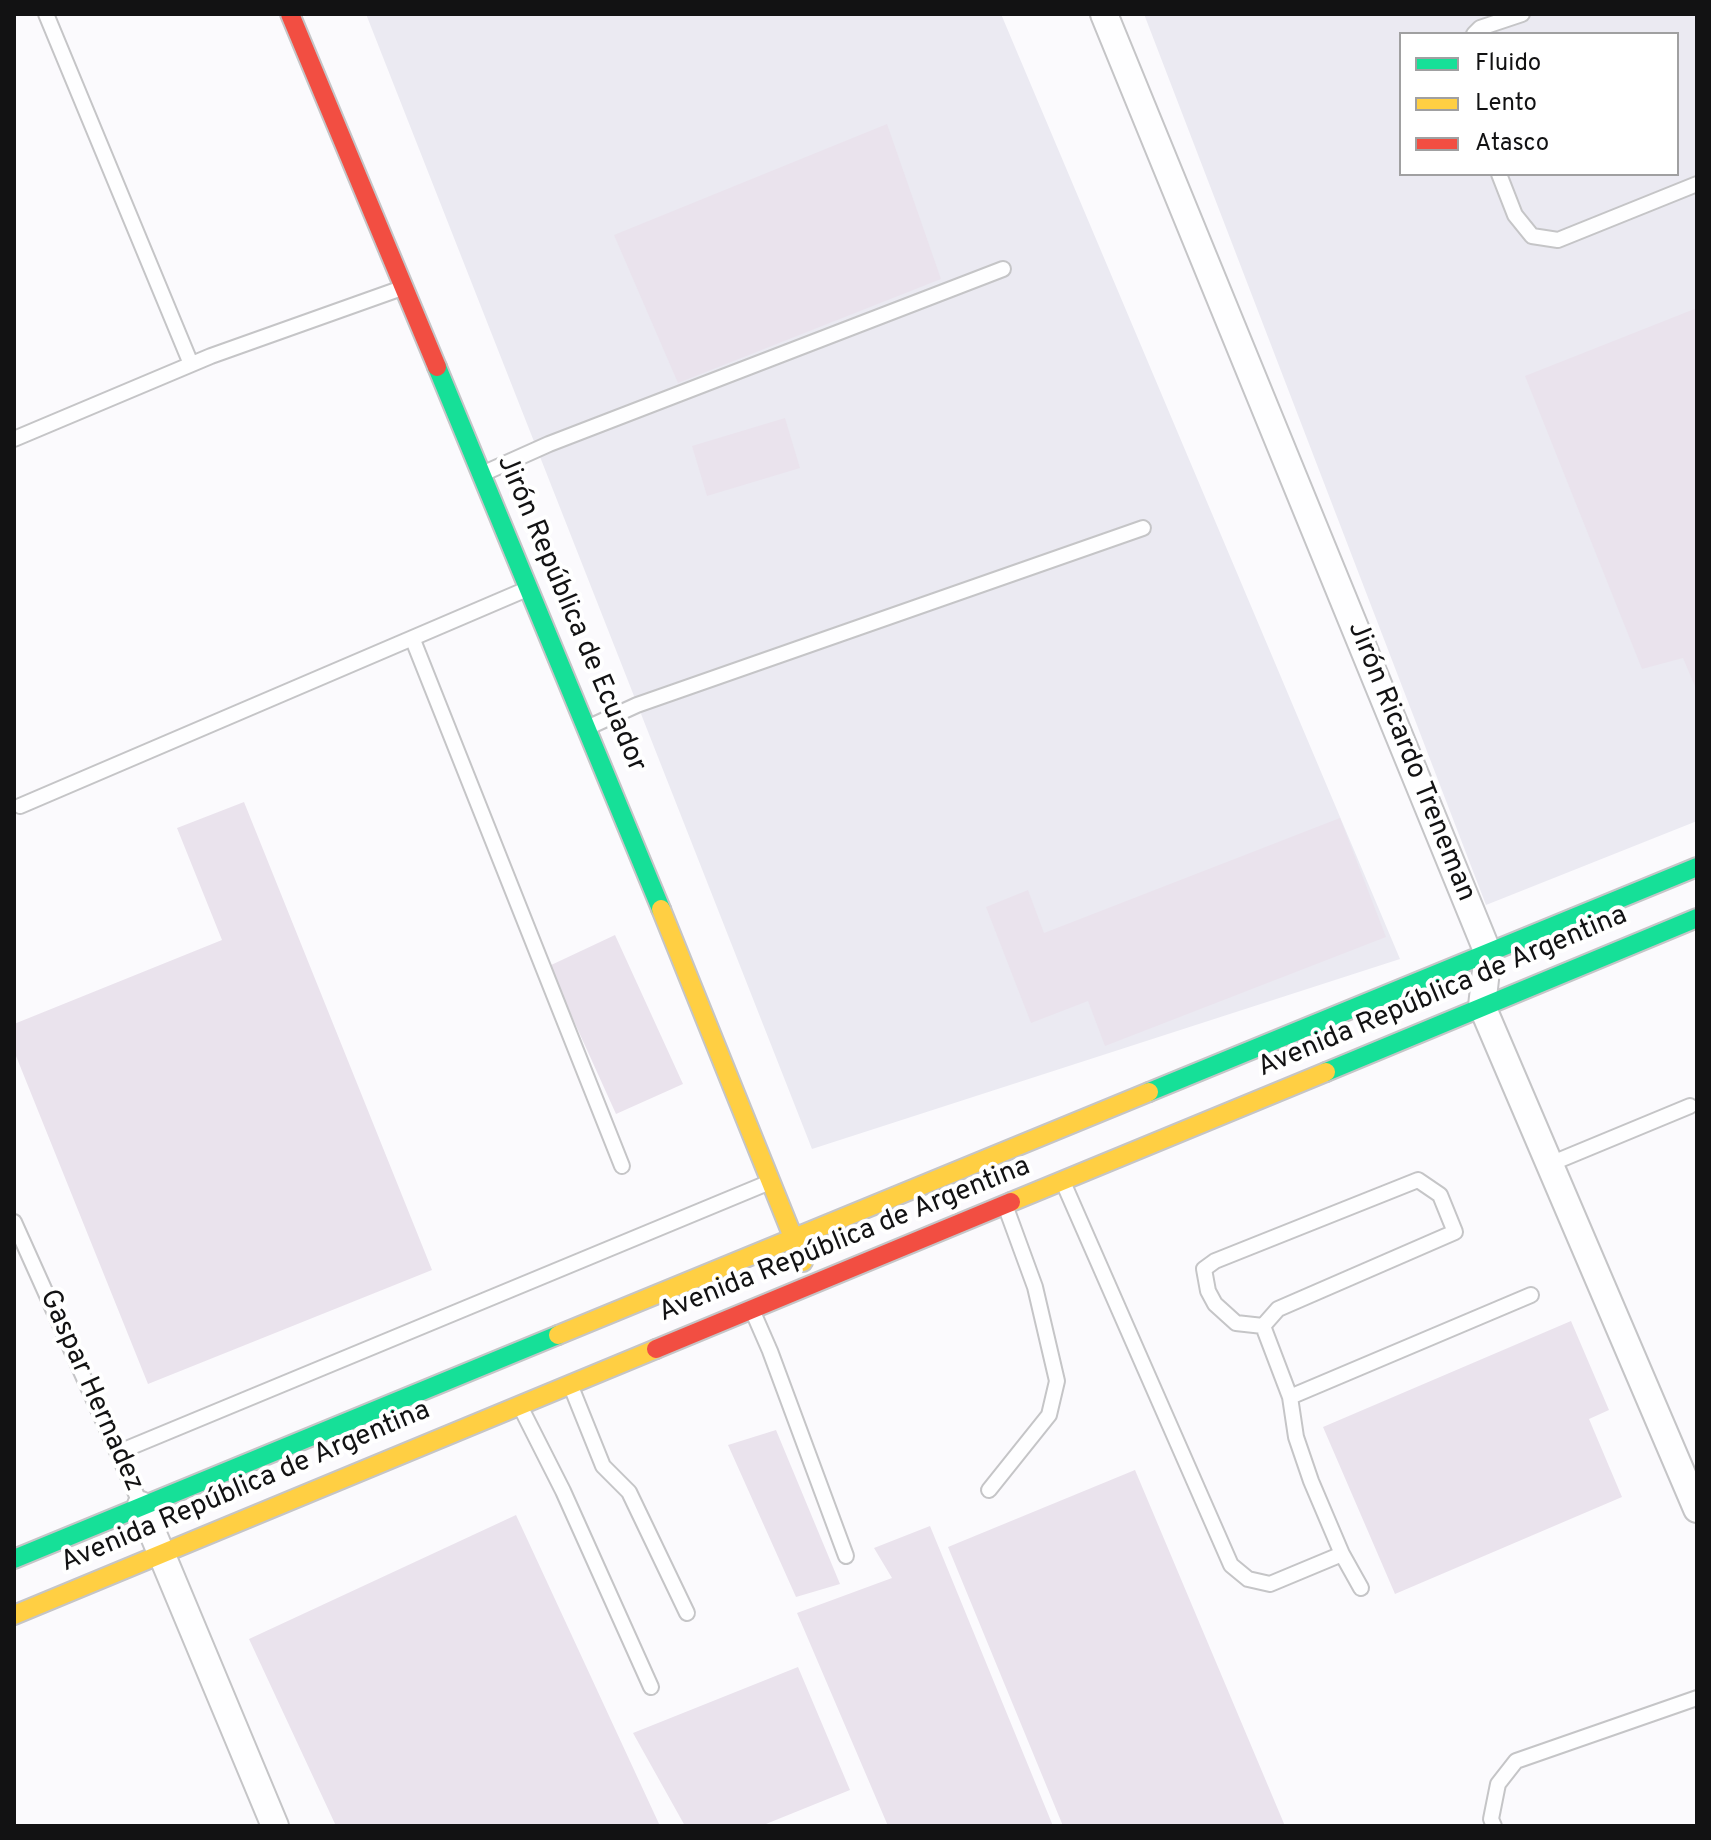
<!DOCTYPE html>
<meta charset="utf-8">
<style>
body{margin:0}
#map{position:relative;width:1711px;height:1840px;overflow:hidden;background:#fbfafd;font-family:Overpass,sans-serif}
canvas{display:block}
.frame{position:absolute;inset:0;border:16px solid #121213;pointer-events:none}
.legend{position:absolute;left:1399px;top:32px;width:280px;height:144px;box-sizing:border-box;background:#fff;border:2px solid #a0a0a1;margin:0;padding:10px 14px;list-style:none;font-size:24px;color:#121213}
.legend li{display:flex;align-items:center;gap:16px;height:40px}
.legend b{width:40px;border:2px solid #a0a0a1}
</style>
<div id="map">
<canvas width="1711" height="1840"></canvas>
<div class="frame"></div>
<ul class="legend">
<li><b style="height:10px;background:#16e098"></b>Fluido</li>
<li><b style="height:10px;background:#ffcf43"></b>Lento</li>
<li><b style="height:10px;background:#f24e42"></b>Atasco</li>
</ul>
</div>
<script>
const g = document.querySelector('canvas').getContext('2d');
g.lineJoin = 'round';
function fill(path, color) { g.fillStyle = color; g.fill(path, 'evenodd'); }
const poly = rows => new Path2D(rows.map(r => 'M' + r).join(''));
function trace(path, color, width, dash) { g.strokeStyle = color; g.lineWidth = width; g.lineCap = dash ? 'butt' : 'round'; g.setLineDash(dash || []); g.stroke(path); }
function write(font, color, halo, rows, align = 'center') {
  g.font = font + ' Overpass,sans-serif'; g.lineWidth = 8; g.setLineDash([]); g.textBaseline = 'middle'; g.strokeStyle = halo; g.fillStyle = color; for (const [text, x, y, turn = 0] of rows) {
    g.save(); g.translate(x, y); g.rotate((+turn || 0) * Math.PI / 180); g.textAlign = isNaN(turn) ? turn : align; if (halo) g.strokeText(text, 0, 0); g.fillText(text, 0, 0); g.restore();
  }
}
const built = poly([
 [366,14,1001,14,1400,959,812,1149],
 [1144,14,1697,14,1697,821,1486,905],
 [1401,34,1677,34,1677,174,1401,174]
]);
const building = poly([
 [887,124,941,279,678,383,614,235],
 [1697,308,1697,691,1683,658,1642,669,1525,376],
 [785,418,800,468,707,496,692,446],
 [244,802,432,1270,148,1384,14,1051,14,1024,222,940,177,828],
 [1340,818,1386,937,1105,1046,1088,1001,1031,1023,986,907,1028,890,1044,933],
 [615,935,683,1084,616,1114,549,966],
 [1571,1321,1609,1410,1589,1419,1622,1497,1395,1594,1323,1427],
 [776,1430,840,1584,796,1597,728,1445],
 [1135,1470,1285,1826,1063,1826,948,1547],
 [516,1515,660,1826,336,1826,249,1639],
 [930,1526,1053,1826,888,1826,797,1613,892,1578,874,1548],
 [798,1667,850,1790,761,1826,685,1826,633,1733]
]);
const lane = poly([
 [46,14,191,364],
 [1474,34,1480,28,1522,14],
 [1499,174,1515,215,1532,236,1558,240,1697,184],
 [14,439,211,356,402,288],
 [482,474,549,444,1003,269],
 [413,640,622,1166],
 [589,727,637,705,1143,528],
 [20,806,527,589],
 [1550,1164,1690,1106],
 [1063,1182,1231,1565,1248,1579,1270,1584,1342,1554,1311,1481,1296,1437,1290,1397,1531,1295],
 [14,1222,141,1505],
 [753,1312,770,1351,846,1556],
 [1263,1326,1236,1323,1215,1304,1208,1291,1204,1269,1215,1261,1418,1180,1440,1195,1455,1232,1278,1309,1263,1326,1290,1397],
 [570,1384,603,1466,629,1492,687,1613],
 [521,1408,563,1491,651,1687],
 [119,1452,770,1182],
 [989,1490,1049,1415,1057,1381,1035,1287,1005,1205],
 [1342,1554,1361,1588],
 [1494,1826,1491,1819,1498,1784,1516,1761,1697,1698]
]);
const street = poly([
 [1104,14,1488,953,1482,1006,1697,1509],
 [141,1505,275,1826]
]);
const fast = poly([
 [437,367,661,909],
 [1326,1072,1697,918],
 [1149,1092,1697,867],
 [14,1559,558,1335]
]);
const slow = poly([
 [661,909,803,1262],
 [1011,1202,1326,1072],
 [558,1335,1149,1092],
 [14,1615,656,1349]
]);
const jam = poly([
 [290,14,437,367],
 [656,1349,1011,1202]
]);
const streetNames = [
 ["Jirón República de Ecuador",570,614,67],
 ["Jirón Ricardo Treneman",1410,762,68],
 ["Avenida República de Argentina",1443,993,-23],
 ["Avenida República de Argentina",845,1241,-22],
 ["Gaspar Hernadez",90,1391,66],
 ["Avenida República de Argentina",246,1488,-23]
];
fill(built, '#ebeaf2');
fill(building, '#eae3ed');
trace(lane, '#c5c5c7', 18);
trace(street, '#c5c5c7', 30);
trace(fast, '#c5c5c7', 22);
trace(slow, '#c5c5c7', 22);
trace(jam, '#c5c5c7', 22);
trace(lane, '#fefeff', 14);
trace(street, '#fefeff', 26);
trace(fast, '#16e098', 18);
trace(slow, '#ffcf43', 18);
trace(jam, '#f24e42', 18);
write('28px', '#121213', '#fff', streetNames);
</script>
